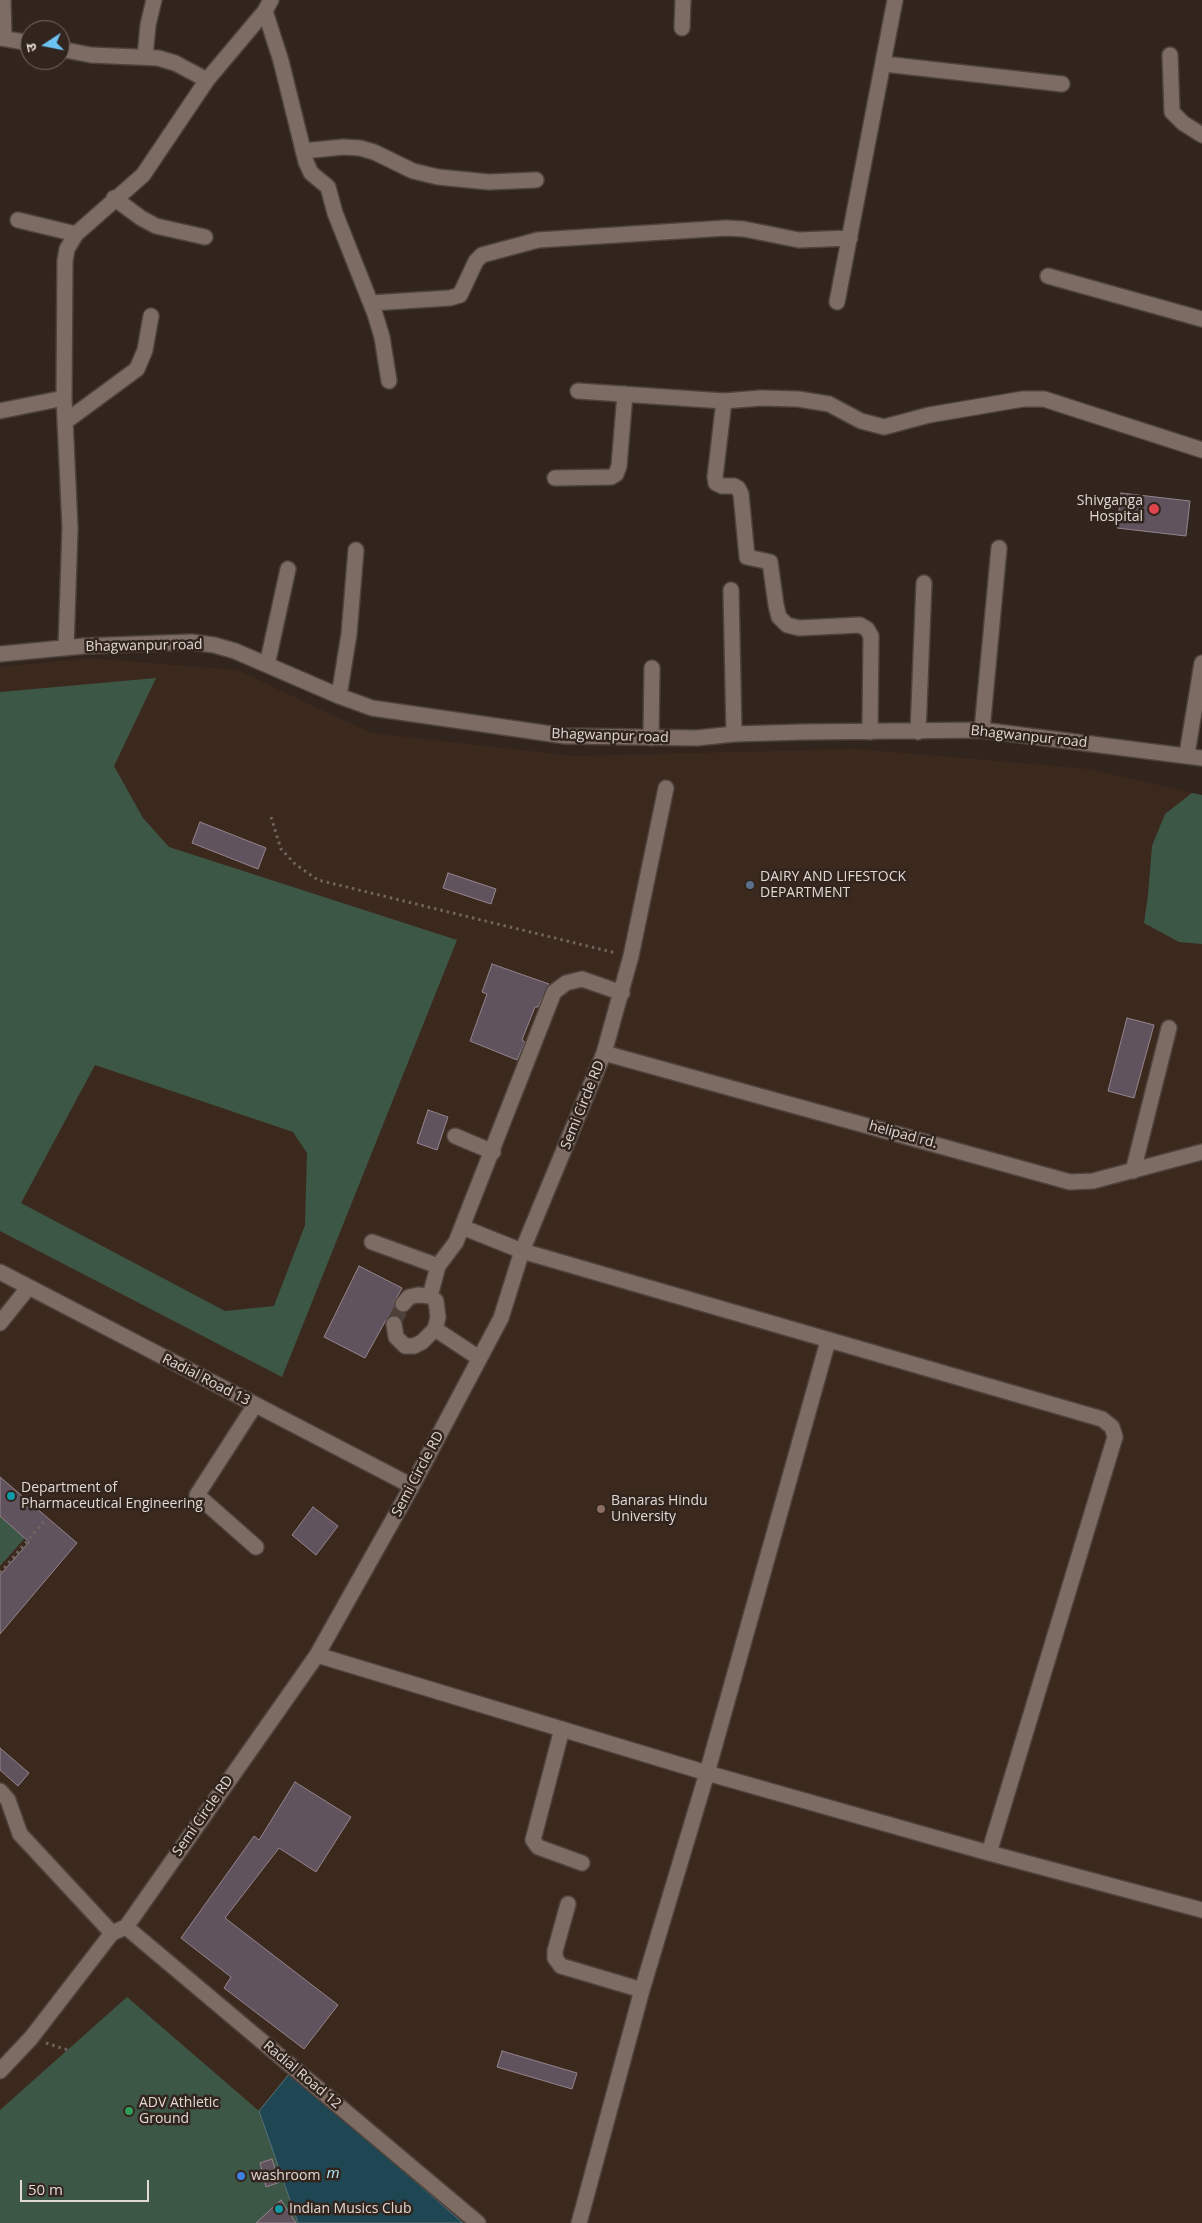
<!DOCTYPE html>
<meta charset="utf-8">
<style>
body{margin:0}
#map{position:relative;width:1202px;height:2223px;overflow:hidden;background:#32251e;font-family:"Open Sans","Noto Sans Devanagari",sans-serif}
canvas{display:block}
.north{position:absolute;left:20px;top:20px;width:50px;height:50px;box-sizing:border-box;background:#32251e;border:1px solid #786c66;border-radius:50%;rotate:259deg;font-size:14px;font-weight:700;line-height:20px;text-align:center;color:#e1d7d3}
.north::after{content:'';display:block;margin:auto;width:18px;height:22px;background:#6dc2f3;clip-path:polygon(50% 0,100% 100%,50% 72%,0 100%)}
.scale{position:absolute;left:20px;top:2180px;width:129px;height:22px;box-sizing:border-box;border:2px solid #e1d7d3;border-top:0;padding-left:6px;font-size:15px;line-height:18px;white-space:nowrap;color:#e1d7d3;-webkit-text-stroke:4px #32251e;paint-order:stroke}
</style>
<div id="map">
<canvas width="1202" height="2223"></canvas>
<div class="north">उ</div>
<div class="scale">50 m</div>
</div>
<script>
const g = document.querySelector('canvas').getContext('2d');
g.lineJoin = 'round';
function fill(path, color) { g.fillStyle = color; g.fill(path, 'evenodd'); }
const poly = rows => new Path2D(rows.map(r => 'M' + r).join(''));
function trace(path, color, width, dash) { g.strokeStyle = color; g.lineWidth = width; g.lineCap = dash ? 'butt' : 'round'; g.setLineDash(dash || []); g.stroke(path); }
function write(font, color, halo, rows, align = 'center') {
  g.font = font + ' "Open Sans",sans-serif'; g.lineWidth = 5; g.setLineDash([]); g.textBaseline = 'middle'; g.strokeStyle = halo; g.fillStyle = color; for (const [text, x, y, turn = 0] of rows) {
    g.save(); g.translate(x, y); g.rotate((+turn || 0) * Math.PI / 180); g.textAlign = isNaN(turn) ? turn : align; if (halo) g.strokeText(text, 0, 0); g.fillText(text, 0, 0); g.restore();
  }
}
const built = poly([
 [88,658,237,670,371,733,574,756,857,749,1089,769,1202,795,1202,2223,0,2223,0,667]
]);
const green = poly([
 [156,678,114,766,143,818,169,847,457,940,282,1377,0,1231,0,692],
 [95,1065,293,1132,307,1153,305,1225,274,1306,225,1311,21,1203],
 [1192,793,1202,795,1202,944,1179,942,1144,923,1148,895,1152,846,1165,814],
 [0,1516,25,1538,0,1566],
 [127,1997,259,2111,298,2223,0,2223,0,2110]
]);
const water = poly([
 [290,2073,463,2223,298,2223,259,2111,290,2073]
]);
const building = poly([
 [1121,493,1190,501,1186,536,1117,528,1121,493],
 [200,822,266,848,258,869,192,843,200,822],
 [448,873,496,889,491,904,443,888,448,873],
 [492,964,549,984,538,1007,535,1007,522,1040,525,1042,517,1060,470,1041,487,994,482,992,492,964],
 [1127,1018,1154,1025,1134,1098,1108,1091,1127,1018],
 [428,1110,448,1117,437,1150,417,1143,428,1110],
 [359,1266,402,1288,394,1302,396,1310,394,1315,386,1320,365,1358,324,1337,359,1266],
 [0,1477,77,1543,0,1634,0,1575,29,1542,0,1516,0,1477],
 [313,1507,338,1526,316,1555,292,1535,313,1507],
 [0,1748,29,1773,18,1786,0,1770,0,1748],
 [295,1782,351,1817,316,1872,279,1848,225,1918,338,2005,304,2049,224,1988,231,1977,181,1938,254,1836,259,1840,295,1782],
 [502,2051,577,2073,572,2089,497,2067,502,2051],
 [272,2159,280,2182,266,2187,260,2163,272,2159],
 [281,2200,296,2223,256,2223,281,2200]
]);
const minorTunnel = poly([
 [394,1324,403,1304]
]);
const path = poly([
 [271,817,281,849,295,864,318,880,616,953],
 [0,1573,45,1520],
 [46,2043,71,2051]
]);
const minor = poly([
 [3,0,4,38],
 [265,11,281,61,306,162,311,173,328,187,335,213,375,314,382,337,389,381],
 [682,28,683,0],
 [0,38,30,43],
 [60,49,91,55,158,58,175,63,207,80],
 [1170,55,1172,112,1183,123,1202,135],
 [145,57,148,25,154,0],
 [884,64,1062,84],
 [303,151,343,147,360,148,374,152,413,171,438,177,489,182,536,180],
 [114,198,141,218,156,226,205,237],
 [18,220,76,234],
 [1048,276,1202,319],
 [837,302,895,0],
 [371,303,450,298,460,295,476,261,482,255,538,240,726,228,744,229,799,240,850,238],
 [578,391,724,401,761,398,798,399,829,404,861,421,884,427,929,415,1023,399,1044,399,1202,450],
 [724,401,715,477,716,483,722,486,734,486,738,488,741,494,747,557,770,562,776,605,779,617,787,625,799,628,860,625,867,629,871,636,870,732],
 [0,411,64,398],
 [65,422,137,369,145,350,151,316],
 [555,478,611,477,616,474,619,466,625,394],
 [731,590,734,734],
 [66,648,70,528,64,398,65,261,67,249,76,234,143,175,207,80,265,11,271,0],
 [0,654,84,646,191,642,214,645,235,651,339,696,372,708,565,736,697,738,734,734,803,732,982,730,1202,758],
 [267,665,288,569],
 [339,696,349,634,356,550],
 [982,730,999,548],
 [918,732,924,583],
 [651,738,652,668],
 [1187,754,1202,663],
 [604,1053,1070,1182,1093,1181,1202,1152],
 [455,1136,493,1152],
 [1133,1171,1169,1028],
 [462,1227,522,1251,1102,1419,1112,1427,1115,1437,989,1853],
 [372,1242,438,1266,430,1296,436,1301,438,1317,435,1329,479,1358],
 [438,1266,456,1242,554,992,566,983,582,979,622,993],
 [0,1272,412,1486],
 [403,1304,409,1297,418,1295,430,1296],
 [0,1323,28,1288],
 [394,1324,396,1337,405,1346,414,1346,422,1342,435,1329],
 [255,1405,197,1495,256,1547],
 [317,1655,707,1773,989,1853,1202,1910],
 [562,1729,533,1840,538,1847,582,1863],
 [0,1791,8,1800,20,1834,112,1933],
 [568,1904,555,1951,555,1958,561,1966,642,1990],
 [126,1927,478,2223],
 [0,2071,31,2038,112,1933,126,1927,317,1655,412,1486,501,1318,522,1251,604,1053,631,956,666,788],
 [579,2223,642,1990,707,1773,828,1341]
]);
const markers = [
 [1154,509,6,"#e0444e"],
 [750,885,5,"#5c6f8a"],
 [11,1496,5,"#0f9aa8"],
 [601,1509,5,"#8d6e63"],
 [129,2111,5,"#2e9e5b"],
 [241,2176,5,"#3f7fe0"],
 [279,2209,5,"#0f9aa8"]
];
const poiNames = [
 ["Shivganga",1143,501,"right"],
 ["Hospital",1143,517,"right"],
 ["DAIRY AND LIFESTOCK",760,877],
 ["DEPARTMENT",760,893],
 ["Department of",21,1488],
 ["Pharmaceutical Engineering",21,1504],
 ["Banaras Hindu",611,1501],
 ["University",611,1517],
 ["ADV Athletic",139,2103],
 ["Ground",139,2119],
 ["washroom",251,2176],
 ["Indian Musics Club",289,2209]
];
const streetNames = [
 ["Bhagwanpur road",144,646,-1],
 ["Bhagwanpur road",610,736,2],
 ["Bhagwanpur road",1029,737,6],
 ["Semi Circle RD",583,1105,-68],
 ["helipad rd.",903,1135,15],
 ["Radial Road 13",206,1380,27],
 ["Semi Circle RD",418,1474,-62],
 ["Semi Circle RD",203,1816,-55],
 ["Radial Road 12",302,2075,40]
];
const waterNames = [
 ["m",333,2174]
];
fill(built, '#3c291e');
fill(green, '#3d5746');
fill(water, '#1e4653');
trace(water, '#587279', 1);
fill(building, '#61535d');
trace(building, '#93848e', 1);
trace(minorTunnel, '#4c4039', 15, [15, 8]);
trace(minor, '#4e423c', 18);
trace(path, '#70645e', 3, [2.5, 4]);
trace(minor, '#7c6c64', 15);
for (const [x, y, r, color] of markers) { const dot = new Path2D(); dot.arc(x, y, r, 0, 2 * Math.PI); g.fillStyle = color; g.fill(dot); trace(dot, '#32251e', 2); }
write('14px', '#e1d7d3', '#32251e', poiNames, 'left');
write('14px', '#e1d7d3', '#32251e', streetNames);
write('italic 15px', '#b1eafd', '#32251e', waterNames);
</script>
